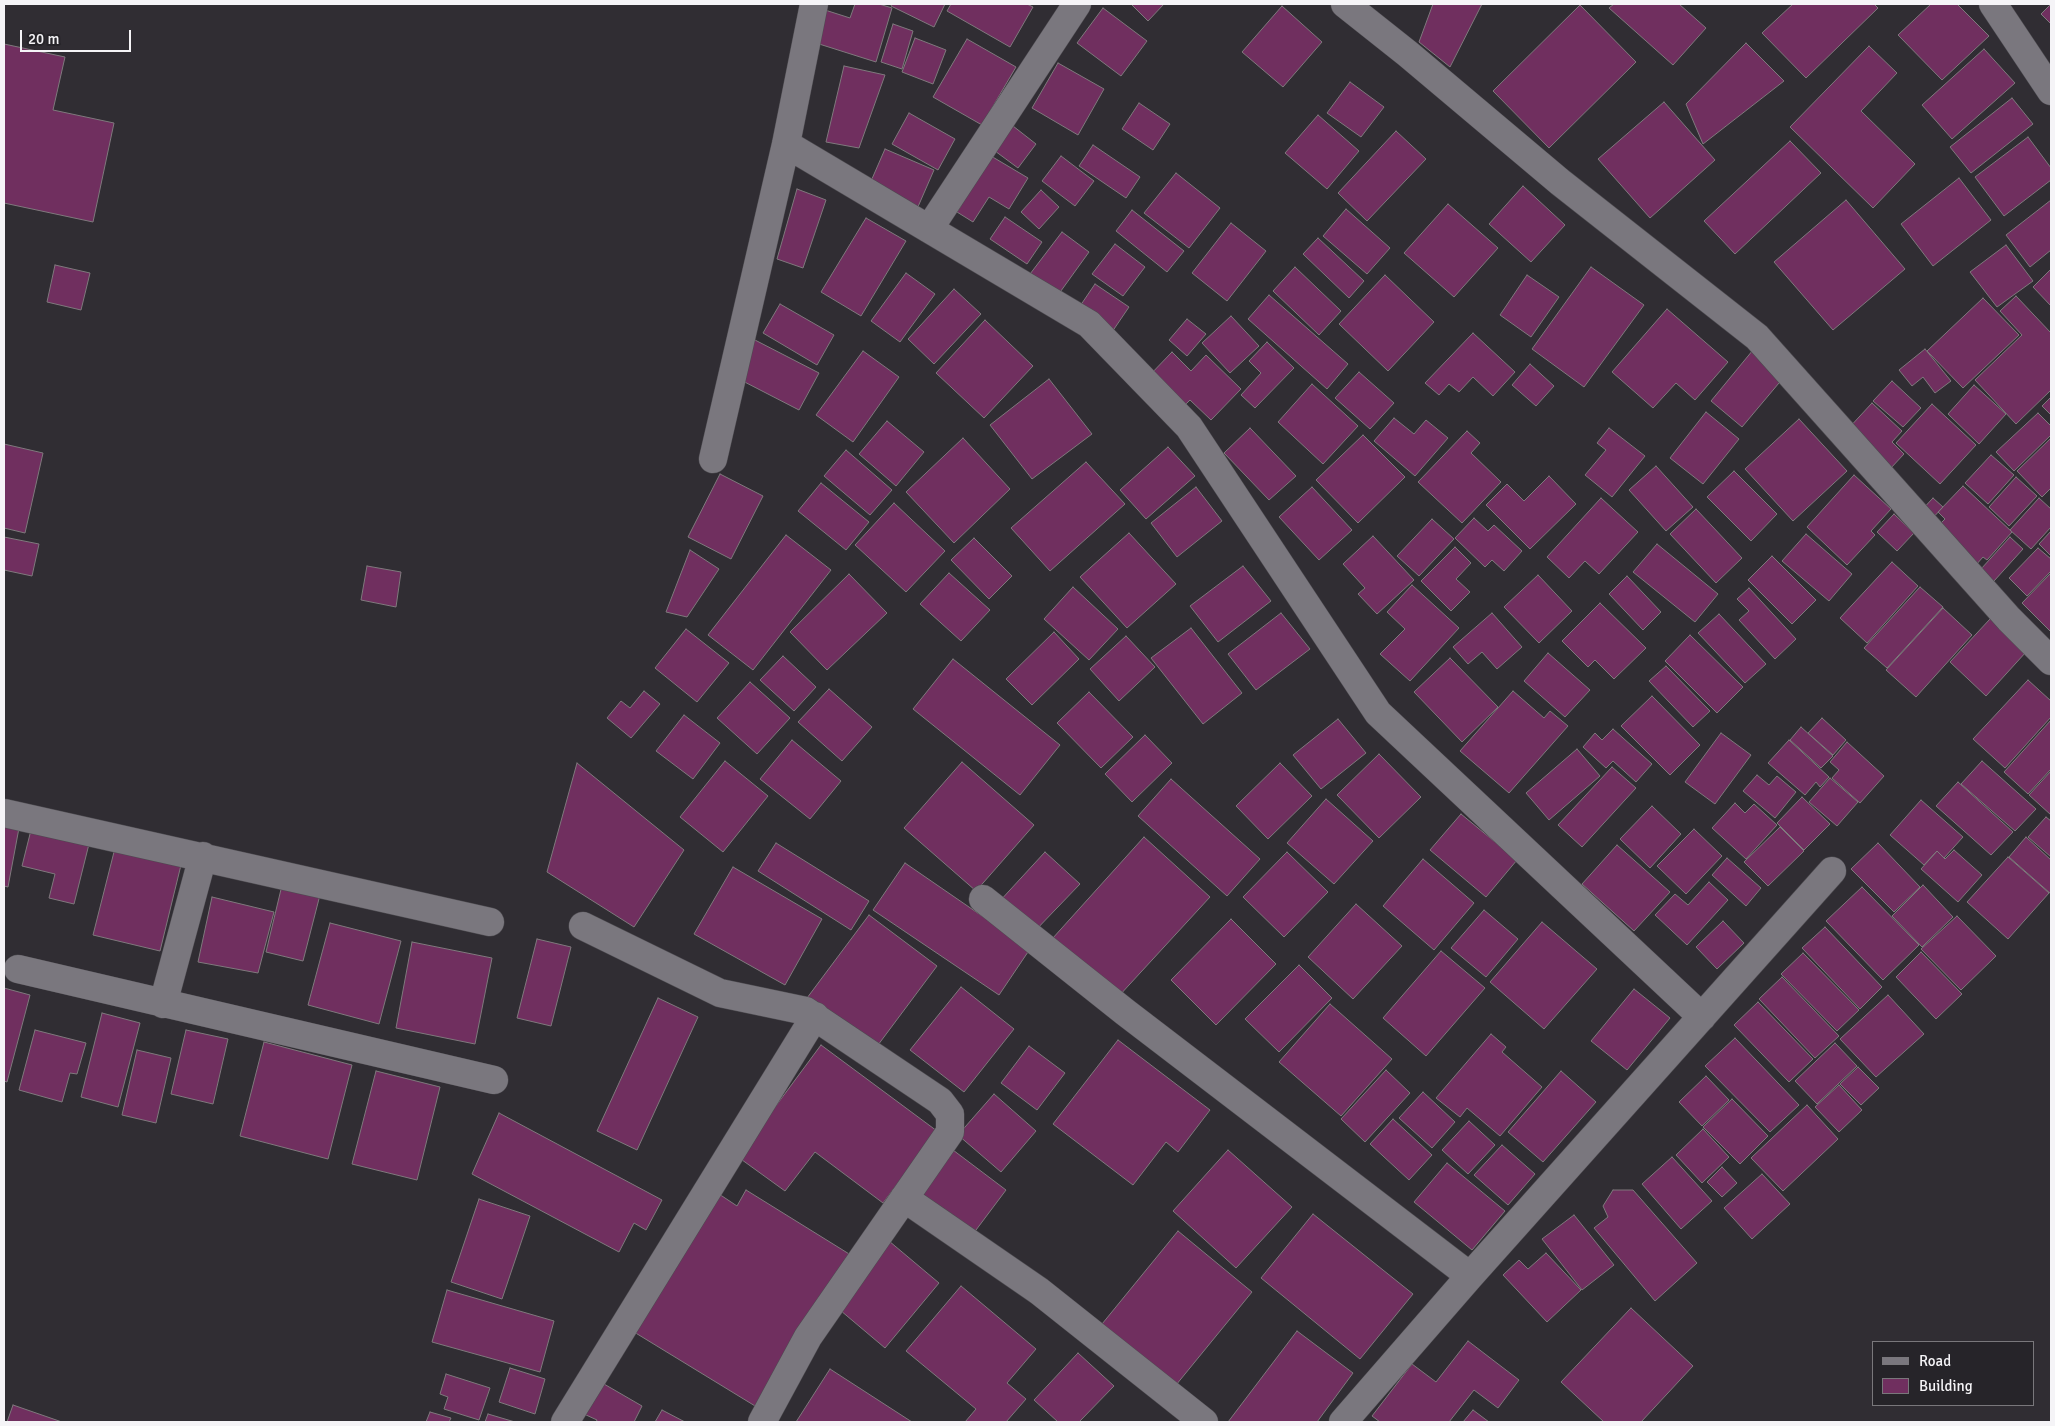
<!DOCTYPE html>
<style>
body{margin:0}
#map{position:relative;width:2055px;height:1426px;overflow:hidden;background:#302d33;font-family:Signika,sans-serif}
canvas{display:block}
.frame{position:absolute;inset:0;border:5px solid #f5f4f7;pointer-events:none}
.legend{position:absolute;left:1872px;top:1341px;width:162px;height:65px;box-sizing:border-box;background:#262429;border:1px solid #79777b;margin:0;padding:6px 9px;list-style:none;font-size:15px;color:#f5f4f7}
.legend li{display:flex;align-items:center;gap:10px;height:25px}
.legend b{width:25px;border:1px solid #79777b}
.scale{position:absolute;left:20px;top:30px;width:111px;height:22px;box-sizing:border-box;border:2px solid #f5f4f7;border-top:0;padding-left:6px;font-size:15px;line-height:18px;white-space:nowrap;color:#f5f4f7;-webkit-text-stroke:4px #262429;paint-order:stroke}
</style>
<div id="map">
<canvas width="2055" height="1426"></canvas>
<div class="frame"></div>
<ul class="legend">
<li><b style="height:6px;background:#7a777e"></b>Road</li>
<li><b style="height:14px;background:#702f5f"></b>Building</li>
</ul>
<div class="scale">20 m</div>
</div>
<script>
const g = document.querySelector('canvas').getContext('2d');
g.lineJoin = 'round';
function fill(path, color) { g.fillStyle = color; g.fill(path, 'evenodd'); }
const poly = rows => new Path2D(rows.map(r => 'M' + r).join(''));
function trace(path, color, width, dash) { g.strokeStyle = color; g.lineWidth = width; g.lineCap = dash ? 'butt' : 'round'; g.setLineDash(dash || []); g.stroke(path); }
const building = poly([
 [855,4,879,4,892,8,876,62,816,43,825,10,850,18,855,4],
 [892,4,945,4,934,27,891,6,892,4],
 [951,4,1027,4,1033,7,1010,47,947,11,951,4],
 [1131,4,1164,4,1148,21,1131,4],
 [1433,4,1482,4,1450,67,1419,42,1433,4],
 [1614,4,1679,4,1706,28,1673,65,1609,8,1614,4],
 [1793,4,1874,4,1878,8,1806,78,1762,33,1793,4],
 [1931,4,1957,4,1989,36,1942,80,1898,35,1931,4],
 [2051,4,2051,24,2041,14,2051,4],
 [1580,5,1636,62,1549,148,1493,91,1580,5],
 [1282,6,1322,42,1283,87,1242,52,1282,6],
 [1103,8,1147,41,1121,76,1077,43,1103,8],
 [893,24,913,31,902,69,881,62,893,24],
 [915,38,946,50,933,84,902,72,915,38],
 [967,39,1016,67,982,125,933,97,967,39],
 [1746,43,1784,81,1703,144,1686,104,1746,43],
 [4,44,65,57,53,110,114,123,93,222,4,203,4,44],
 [1869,46,1897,73,1861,111,1915,164,1873,208,1790,127,1869,46],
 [1984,49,2015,83,1952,139,1922,105,1984,49],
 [1058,63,1104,89,1078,135,1032,108,1058,63],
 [844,66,885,75,859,148,826,142,844,66],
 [1350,82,1384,107,1361,137,1327,113,1350,82],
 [2012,98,2033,124,1971,173,1950,147,2012,98],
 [1664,102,1715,160,1650,218,1598,159,1664,102],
 [1139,103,1170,124,1153,150,1122,129,1139,103],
 [909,113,955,139,938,170,892,144,909,113],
 [1318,115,1359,151,1327,189,1285,153,1318,115],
 [1013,126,1036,144,1018,168,995,151,1013,126],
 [1396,131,1426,159,1367,221,1338,193,1396,131],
 [2028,137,2051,168,2051,180,2004,216,1975,177,2028,137],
 [1790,141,1821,173,1735,254,1704,221,1790,141],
 [1093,145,1140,177,1126,198,1079,166,1093,145],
 [885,149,934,170,917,209,868,188,885,149],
 [991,156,1028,178,1009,209,989,197,973,222,957,212,991,156],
 [1061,156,1094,181,1075,206,1042,181,1061,156],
 [1176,173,1220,208,1189,248,1144,213,1176,173],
 [1959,178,1991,220,1933,266,1901,224,1959,178],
 [1523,186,1565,225,1531,262,1489,224,1523,186],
 [797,189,826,200,803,268,777,259,797,189],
 [1041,190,1059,207,1039,229,1021,212,1041,190],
 [1846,200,1905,269,1833,330,1774,262,1846,200],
 [2051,200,2051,250,2030,267,2006,235,2051,200],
 [1448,204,1498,248,1454,297,1404,253,1448,204],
 [1346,209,1390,248,1367,274,1323,236,1346,209],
 [1132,210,1184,251,1167,272,1116,231,1132,210],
 [1005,217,1042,242,1027,264,990,239,1005,217],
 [866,218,906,241,861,316,821,292,866,218],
 [1231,223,1266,251,1227,301,1192,273,1231,223],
 [1062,232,1089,252,1058,295,1030,274,1062,232],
 [1318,238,1364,281,1349,298,1303,254,1318,238],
 [1115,244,1145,267,1123,296,1092,274,1115,244],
 [2006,245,2033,281,1997,307,1970,272,2006,245],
 [55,265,90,273,81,310,47,302,55,265],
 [1295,267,1341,311,1319,335,1273,291,1295,267],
 [1591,267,1644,305,1584,387,1532,349,1591,267],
 [2051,269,2051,306,2033,287,2051,269],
 [906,273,935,294,900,342,871,321,906,273],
 [1385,275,1434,322,1388,371,1339,324,1385,275],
 [1527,275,1559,297,1531,337,1500,315,1527,275],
 [1095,284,1129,307,1112,332,1078,309,1095,284],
 [954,289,981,314,934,364,908,339,954,289],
 [1269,295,1348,364,1327,389,1248,319,1269,295],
 [2016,296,2051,333,2051,390,2016,424,1975,380,2022,335,2000,311,2016,296],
 [1983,298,2019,335,1963,388,1927,351,1983,298],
 [780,304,834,335,817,365,763,333,780,304],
 [1667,309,1728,362,1695,400,1676,383,1653,408,1612,372,1667,309],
 [1231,316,1259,346,1230,373,1202,343,1231,316],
 [1187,319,1206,334,1187,356,1169,340,1187,319],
 [985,320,1033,366,984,418,936,373,985,320],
 [1473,333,1515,372,1493,396,1473,377,1459,392,1449,384,1439,395,1425,383,1473,333],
 [753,339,819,373,799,410,733,376,753,339],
 [1267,342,1294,368,1255,408,1241,395,1261,373,1249,361,1267,342],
 [1925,349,1951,381,1935,393,1923,377,1912,386,1899,370,1925,349],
 [1753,350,1784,377,1742,427,1711,401,1753,350],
 [863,351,899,377,853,442,816,415,863,351],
 [1172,352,1191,371,1206,355,1241,389,1211,420,1190,400,1180,410,1147,378,1172,352],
 [1530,364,1554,386,1536,406,1512,385,1530,364],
 [1359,372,1394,403,1370,429,1335,398,1359,372],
 [1049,379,1092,434,1032,479,990,425,1049,379],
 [1892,381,1921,408,1903,427,1873,401,1892,381],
 [1312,384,1358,426,1323,464,1278,422,1312,384],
 [1974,385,2006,414,1979,444,1948,414,1974,385],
 [2051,397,2051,415,2042,406,2051,397],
 [1872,403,1902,431,1892,442,1904,454,1890,469,1847,430,1872,403],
 [1932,404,1976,445,1940,484,1896,443,1932,404],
 [1706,412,1739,439,1703,484,1670,458,1706,412],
 [2038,413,2051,426,2051,435,2014,471,1996,452,2038,413],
 [1394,418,1414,434,1426,420,1448,438,1415,476,1374,441,1394,418],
 [1799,419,1847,471,1793,521,1745,469,1799,419],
 [887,421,924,452,896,486,859,454,887,421],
 [1250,428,1296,476,1269,500,1224,453,1250,428],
 [1609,428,1645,456,1612,497,1585,475,1606,450,1597,443,1609,428],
 [1467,431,1480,443,1471,453,1501,482,1462,523,1418,482,1467,431],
 [1363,435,1405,477,1358,523,1316,480,1363,435],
 [963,438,1010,489,954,543,906,492,963,438],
 [2051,438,2051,488,2042,497,2017,471,2051,438],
 [4,444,43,453,25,533,4,528,4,444],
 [1168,447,1195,476,1146,519,1120,490,1168,447],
 [846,450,892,490,870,515,824,476,846,450],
 [1991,455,2014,475,1988,504,1965,483,1991,455],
 [1086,462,1125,504,1050,571,1011,528,1086,462],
 [1656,466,1693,507,1666,531,1629,490,1656,466],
 [1734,471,1777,514,1751,541,1707,497,1734,471],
 [720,474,763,496,731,559,688,537,720,474],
 [1854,475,1891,509,1871,531,1875,535,1847,565,1807,527,1854,475],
 [1549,476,1576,504,1530,549,1486,505,1507,484,1524,501,1549,476],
 [2016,477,2037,496,2009,526,1989,507,2016,477],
 [821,483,869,522,846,550,798,511,821,483],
 [1963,486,2012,532,1987,560,1983,557,1975,566,1935,529,1945,519,1938,512,1963,486],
 [1196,487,1222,521,1177,557,1151,523,1196,487],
 [1312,487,1352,530,1319,560,1279,517,1312,487],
 [1601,498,1638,532,1599,574,1585,561,1569,578,1547,557,1601,498],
 [1933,498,1943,507,1929,522,1919,513,1933,498],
 [2039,498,2051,509,2051,527,2031,549,2010,530,2039,498],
 [894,503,945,551,906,592,855,545,894,503],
 [1696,509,1742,558,1716,583,1670,534,1696,509],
 [1894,514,1914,533,1897,551,1877,532,1894,514],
 [1474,518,1488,531,1494,525,1522,551,1504,571,1492,560,1485,567,1455,538,1474,518],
 [1432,519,1454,539,1419,576,1397,556,1432,519],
 [2051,531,2051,556,2039,544,2051,531],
 [1129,533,1176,584,1127,628,1080,577,1129,533],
 [1806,534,1852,574,1829,601,1782,561,1806,534],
 [786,535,831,570,753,670,708,635,786,535],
 [1373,536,1414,580,1377,614,1358,594,1365,588,1343,564,1373,536],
 [4,537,39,544,32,576,4,570,4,537],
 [2010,537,2023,549,1994,581,1981,569,2010,537],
 [974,538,1012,576,989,599,951,560,974,538],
 [1657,544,1718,594,1695,622,1633,572,1657,544],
 [1455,547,1471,563,1456,579,1470,592,1451,611,1421,581,1455,547],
 [2038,548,2051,559,2051,571,2027,596,2009,578,2038,548],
 [690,550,719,569,687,617,666,612,690,550],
 [1772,556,1816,600,1792,624,1748,580,1772,556],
 [1892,562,1918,586,1867,643,1840,618,1892,562],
 [367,566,401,572,396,607,361,600,367,566],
 [1243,566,1271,601,1218,642,1190,606,1243,566],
 [949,573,990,610,961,641,920,604,949,573],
 [2051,573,2051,632,2022,603,2051,573],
 [849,574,887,613,827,670,790,632,849,574],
 [1538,575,1572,611,1539,643,1504,607,1538,575],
 [1627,576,1661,612,1643,630,1609,594,1627,576],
 [1412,585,1459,628,1410,681,1380,654,1405,629,1387,612,1412,585],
 [1073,587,1118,629,1089,660,1044,619,1073,587],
 [1920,587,1943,607,1887,668,1864,648,1920,587],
 [1749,588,1796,639,1775,659,1739,620,1749,611,1737,599,1749,588],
 [1600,603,1646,648,1614,679,1595,660,1588,667,1562,641,1600,603],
 [1943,608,1972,635,1916,697,1886,670,1943,608],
 [1281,613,1310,649,1256,690,1228,654,1281,613],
 [1492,613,1522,647,1497,669,1482,652,1468,664,1453,647,1492,613],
 [1719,614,1766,664,1745,683,1698,633,1719,614],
 [1990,619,2026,652,1986,696,1950,662,1990,619],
 [1191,628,1242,693,1203,724,1151,658,1191,628],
 [686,629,729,663,697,702,655,668,686,629],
 [1054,632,1079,659,1032,705,1006,679,1054,632],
 [1690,635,1743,687,1717,713,1665,661,1690,635],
 [1126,636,1155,667,1119,701,1090,669,1126,636],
 [1548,653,1590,690,1565,717,1524,681,1548,653],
 [783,656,816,687,794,711,760,680,783,656],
 [1450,658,1498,707,1462,742,1414,692,1450,658],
 [953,659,1060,745,1020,795,913,709,953,659],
 [1666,666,1710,711,1693,727,1649,681,1666,666],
 [2028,680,2051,701,2051,717,2005,768,1973,739,2028,680],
 [750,682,790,718,757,754,717,718,750,682],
 [829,689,872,727,842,761,798,722,829,689],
 [644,691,660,704,631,738,607,718,621,701,630,708,644,691],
 [1513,691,1544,718,1550,711,1568,726,1509,793,1460,751,1513,691],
 [1089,692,1133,737,1101,768,1057,723,1089,692],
 [1652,696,1700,745,1670,775,1621,726,1652,696],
 [684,715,720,743,693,779,656,751,684,715],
 [1822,718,1846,740,1833,755,1808,733,1822,718],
 [1338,719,1366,753,1321,789,1293,755,1338,719],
 [2051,720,2051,769,2028,794,2004,772,2051,720],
 [1801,727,1833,756,1821,768,1790,740,1801,727],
 [1613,729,1652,764,1636,782,1613,761,1606,768,1583,747,1595,733,1602,740,1613,729],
 [1721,733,1751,755,1715,804,1685,782,1721,733],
 [1145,735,1172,763,1132,802,1105,774,1145,735],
 [792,740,841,781,810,819,760,779,792,740],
 [1789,740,1829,777,1820,787,1816,782,1805,795,1768,763,1789,740],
 [1847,742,1884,776,1860,803,1832,778,1839,770,1830,762,1847,742],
 [1577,749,1600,776,1549,820,1526,793,1577,749],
 [1379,754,1421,797,1379,838,1337,795,1379,754],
 [725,761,768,796,723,852,680,817,725,761],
 [1982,761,2036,809,2015,831,1961,784,1982,761],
 [962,762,1034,825,976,891,904,828,962,762],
 [577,763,684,850,634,927,547,872,577,763],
 [1280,763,1312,796,1268,839,1236,806,1280,763],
 [1612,767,1636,788,1582,847,1558,825,1612,767],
 [2051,771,2051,815,2029,795,2051,771],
 [1757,775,1769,785,1777,776,1796,792,1775,818,1743,791,1757,775],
 [1830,778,1858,802,1837,826,1809,802,1830,778],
 [1171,779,1260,859,1227,896,1138,816,1171,779],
 [1958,782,2013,832,1991,855,1936,806,1958,782],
 [1802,797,1830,824,1804,850,1777,823,1802,797],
 [1326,799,1373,841,1334,884,1287,843,1326,799],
 [1921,800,1963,837,1944,858,1937,851,1924,865,1890,835,1921,800],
 [1735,803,1745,813,1754,804,1777,825,1746,859,1712,828,1735,803],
 [1652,806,1681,834,1650,868,1620,839,1652,806],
 [1461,814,1517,860,1486,897,1430,850,1461,814],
 [2046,817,2051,821,2051,857,2028,837,2046,817],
 [4,825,19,828,8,887,4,886,4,825],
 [1780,827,1804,851,1768,886,1744,862,1780,827],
 [1694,829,1722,856,1686,894,1657,866,1694,829],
 [31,830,89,844,74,904,49,898,55,874,22,866,31,830],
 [1144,837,1210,897,1118,997,1052,939,1144,837],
 [2026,837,2051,860,2051,894,2009,857,2026,837],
 [776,843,869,901,851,930,758,871,776,843],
 [1878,843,1920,887,1894,912,1851,869,1878,843],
 [1617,845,1670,892,1634,931,1582,884,1617,845],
 [115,848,181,865,160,951,93,935,115,848],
 [1954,850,1982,875,1958,902,1921,869,1937,851,1945,859,1954,850],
 [1045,852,1080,884,1032,934,998,903,1045,852],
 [1287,852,1328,892,1284,937,1243,897,1287,852],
 [2008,857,2049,893,2008,939,1967,902,2008,857],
 [1727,858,1761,888,1746,906,1712,875,1727,858],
 [1423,859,1474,903,1434,950,1383,906,1423,859],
 [905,863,1030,949,999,995,873,910,905,863],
 [733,867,822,919,785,985,694,934,733,867],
 [283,881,321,891,303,961,266,952,283,881],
 [1709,882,1728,900,1687,945,1655,915,1675,894,1688,905,1709,882],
 [1923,885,1953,917,1922,947,1892,916,1923,885],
 [1862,887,1919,945,1883,980,1826,921,1862,887],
 [212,897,274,912,258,973,198,962,212,897],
 [1356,904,1402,946,1353,999,1308,957,1356,904],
 [1484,910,1518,939,1486,977,1451,948,1484,910],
 [869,915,937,966,875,1049,807,998,869,915],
 [1957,916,1996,956,1961,990,1921,949,1957,916],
 [1231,919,1276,964,1216,1025,1171,980,1231,919],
 [1723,921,1744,943,1717,969,1696,947,1723,921],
 [1542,922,1597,969,1544,1029,1490,982,1542,922],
 [330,923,401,941,379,1024,308,1005,330,923],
 [1825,927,1882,987,1860,1009,1802,948,1825,927],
 [537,939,571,947,551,1026,517,1018,537,939],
 [412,942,492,958,475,1044,396,1028,412,942],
 [1441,951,1485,988,1426,1056,1383,1018,1441,951],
 [1921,952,1962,994,1936,1019,1896,977,1921,952],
 [1803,953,1859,1010,1837,1031,1781,974,1803,953],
 [1299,965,1332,998,1279,1052,1245,1019,1299,965],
 [1782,977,1839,1036,1815,1058,1759,999,1782,977],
 [961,987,1014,1029,964,1092,910,1050,961,987],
 [4,988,30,995,7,1082,4,1081,4,988],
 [1634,989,1670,1018,1627,1070,1591,1041,1634,989],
 [1888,995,1924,1034,1876,1077,1840,1039,1888,995],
 [658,998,698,1017,637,1150,597,1131,658,998],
 [1758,1002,1813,1059,1789,1082,1734,1025,1758,1002],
 [1330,1004,1392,1059,1341,1116,1279,1062,1330,1004],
 [102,1013,140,1023,118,1107,81,1097,102,1013],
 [35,1030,86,1043,77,1074,70,1073,62,1102,19,1090,35,1030],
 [186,1030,228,1039,213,1104,171,1094,186,1030],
 [1491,1034,1506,1047,1502,1052,1542,1087,1500,1136,1467,1108,1460,1117,1436,1098,1491,1034],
 [1735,1038,1799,1105,1770,1132,1705,1066,1735,1038],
 [1118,1040,1210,1110,1178,1152,1166,1142,1133,1185,1053,1124,1118,1040],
 [264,1042,352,1065,328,1159,240,1136,264,1042],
 [1835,1043,1857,1066,1817,1104,1795,1081,1835,1043],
 [821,1045,937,1131,883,1203,815,1152,785,1191,738,1157,821,1045],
 [1029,1046,1065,1073,1037,1110,1001,1083,1029,1046],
 [137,1050,171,1058,156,1123,122,1115,137,1050],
 [1858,1067,1879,1088,1861,1105,1840,1084,1858,1067],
 [1386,1070,1410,1093,1365,1142,1341,1119,1386,1070],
 [376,1071,440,1087,417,1180,352,1164,376,1071],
 [1561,1071,1596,1102,1543,1162,1508,1132,1561,1071],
 [1706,1076,1729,1100,1702,1126,1679,1102,1706,1076],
 [1839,1085,1862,1110,1839,1132,1815,1107,1839,1085],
 [1423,1092,1455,1122,1432,1148,1399,1118,1423,1092],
 [994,1094,1036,1131,1001,1172,958,1135,994,1094],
 [1732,1099,1768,1136,1740,1164,1703,1127,1732,1099],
 [1807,1105,1838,1139,1783,1191,1751,1158,1807,1105],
 [499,1113,662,1200,646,1230,634,1223,619,1252,472,1174,499,1113],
 [1393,1119,1432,1155,1409,1180,1370,1144,1393,1119],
 [1469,1121,1495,1145,1468,1174,1442,1150,1469,1121],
 [1703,1129,1729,1157,1702,1183,1676,1155,1703,1129],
 [1502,1145,1535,1174,1508,1205,1474,1175,1502,1145],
 [949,1147,1006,1190,973,1234,915,1190,949,1147],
 [1228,1150,1292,1207,1236,1268,1173,1211,1228,1150],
 [1672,1157,1712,1201,1681,1229,1642,1184,1672,1157],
 [1447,1163,1505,1211,1472,1250,1414,1202,1447,1163],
 [1722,1167,1737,1183,1722,1197,1707,1182,1722,1167],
 [1762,1174,1790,1204,1752,1239,1724,1208,1762,1174],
 [746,1190,854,1257,760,1409,634,1332,719,1194,737,1206,746,1190],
 [1613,1190,1633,1190,1697,1263,1655,1301,1594,1228,1608,1217,1603,1206,1613,1190],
 [479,1199,530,1216,502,1299,451,1282,479,1199],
 [1313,1214,1413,1294,1360,1359,1261,1278,1313,1214],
 [1574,1215,1614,1265,1582,1290,1542,1239,1574,1215],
 [1178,1231,1252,1292,1176,1385,1102,1324,1178,1231],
 [889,1241,939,1283,885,1348,834,1305,889,1241],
 [1546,1253,1581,1290,1547,1322,1503,1275,1519,1260,1528,1269,1546,1253],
 [961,1286,1036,1349,1007,1383,1026,1399,1006,1422,965,1422,976,1409,906,1351,961,1286],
 [447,1290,554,1321,540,1372,432,1342,447,1290],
 [1631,1308,1693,1366,1641,1422,1604,1422,1561,1382,1631,1308],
 [1297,1331,1353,1373,1317,1422,1228,1422,1297,1331],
 [1468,1341,1519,1380,1498,1408,1474,1390,1449,1422,1380,1422,1372,1416,1412,1364,1436,1382,1468,1341],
 [1078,1353,1114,1386,1079,1422,1058,1422,1034,1400,1078,1353],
 [510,1368,545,1379,535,1414,499,1402,510,1368],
 [830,1369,912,1422,796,1422,830,1369],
 [446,1374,490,1388,479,1420,444,1409,448,1397,440,1394,446,1374],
 [604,1384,642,1406,634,1422,596,1422,597,1420,584,1414,604,1384],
 [13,1405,62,1422,7,1422,13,1405],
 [662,1410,685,1422,655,1422,662,1410],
 [1473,1410,1489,1422,1463,1422,1473,1410],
 [430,1412,451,1418,449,1422,426,1422,430,1412],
 [488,1414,515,1422,485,1422,488,1414]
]);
const street = poly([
 [1345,4,1408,54,1560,182,1757,337,2009,619,2051,661],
 [1993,4,2051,91],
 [786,144,1089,324,1189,427,1378,713,1702,1017],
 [929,229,1077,4],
 [713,459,786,144,814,4],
 [4,813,490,922],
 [983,899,1125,1012,1470,1276],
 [583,926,720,993,806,1011,940,1101,950,1114,950,1132,808,1337,762,1422],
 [18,969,494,1080],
 [163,1004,203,856],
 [904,1198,1039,1291,1204,1422],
 [565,1422,815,1016],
 [1343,1422,1470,1276,1832,871]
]);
fill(building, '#702f5f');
trace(building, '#7f797d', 1);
trace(street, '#4d4b50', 29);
trace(street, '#7a777e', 28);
</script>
